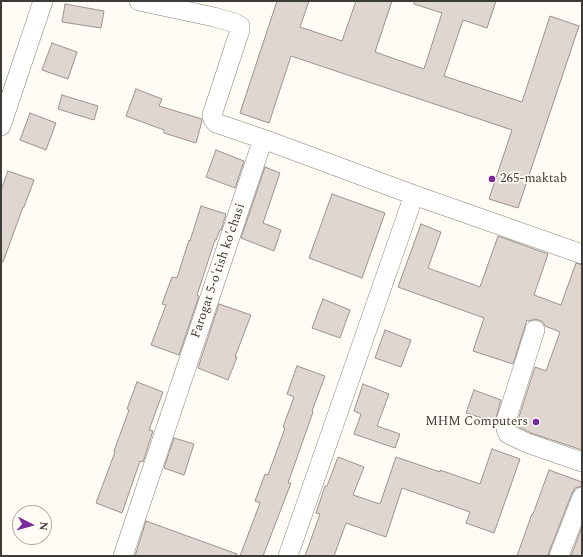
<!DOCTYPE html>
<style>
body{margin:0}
#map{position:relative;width:583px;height:557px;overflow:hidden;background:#fffbf5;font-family:Spectral,serif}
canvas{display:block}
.frame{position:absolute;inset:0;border:2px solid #3d3b37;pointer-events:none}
.north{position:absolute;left:12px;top:505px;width:40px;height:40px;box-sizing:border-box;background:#fffbf5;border:1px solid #b1aea9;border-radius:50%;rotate:96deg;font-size:11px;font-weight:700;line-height:16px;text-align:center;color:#3d3b37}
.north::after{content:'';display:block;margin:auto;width:14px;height:18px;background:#792a9b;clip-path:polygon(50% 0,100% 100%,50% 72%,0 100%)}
</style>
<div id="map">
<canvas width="583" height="557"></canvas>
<div class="frame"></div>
<div class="north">N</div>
</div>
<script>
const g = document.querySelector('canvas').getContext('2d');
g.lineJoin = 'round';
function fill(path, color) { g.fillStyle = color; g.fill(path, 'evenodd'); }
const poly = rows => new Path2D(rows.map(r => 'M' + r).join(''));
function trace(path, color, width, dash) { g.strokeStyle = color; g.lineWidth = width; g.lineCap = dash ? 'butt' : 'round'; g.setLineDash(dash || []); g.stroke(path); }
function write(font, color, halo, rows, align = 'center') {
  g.font = font + ' Spectral,serif'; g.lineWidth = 3.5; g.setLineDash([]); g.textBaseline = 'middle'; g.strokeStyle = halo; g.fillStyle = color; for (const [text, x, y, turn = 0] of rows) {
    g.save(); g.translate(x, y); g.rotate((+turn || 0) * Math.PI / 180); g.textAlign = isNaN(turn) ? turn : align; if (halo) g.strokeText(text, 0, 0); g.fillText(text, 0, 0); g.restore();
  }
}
const building = poly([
 [277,1,309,1,300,27,342,41,356,1,392,1,375,52,424,69,442,13,414,4,414,1,496,1,487,28,463,20,444,76,522,102,550,16,579,26,518,208,489,199,512,130,291,56,269,123,240,113,277,1],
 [65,4,104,11,101,28,62,22,65,4],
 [52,43,77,52,68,79,42,70,52,43],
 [136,89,162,99,159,106,202,119,202,121,196,143,164,133,164,130,126,116,136,89],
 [62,95,98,106,94,120,58,109,62,95],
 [30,113,56,123,46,150,20,140,30,113],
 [216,150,244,161,235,188,206,177,216,150],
 [265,167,280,173,263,223,281,230,274,251,241,238,265,167],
 [8,171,34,180,24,207,23,207,3,262,1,262,1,190,8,171],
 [332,194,385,213,362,278,309,258,332,194],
 [201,206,226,214,221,230,220,230,216,240,215,240,197,295,199,296,179,355,151,345,166,305,162,304,172,277,177,278,189,240,190,241,201,206],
 [421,224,441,232,428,268,480,287,498,236,548,254,534,295,561,305,576,263,582,265,582,450,531,433,517,426,517,423,535,367,546,371,560,332,545,326,543,322,539,320,533,319,530,321,527,320,513,364,473,351,484,318,398,287,421,224],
 [323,299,350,310,340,338,312,328,323,299],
 [219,304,251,315,235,357,237,357,228,380,198,368,219,304],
 [385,330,411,340,401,367,375,358,385,330],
 [297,366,325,376,312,411,313,412,288,483,291,483,263,556,240,556,260,503,255,501,265,474,268,475,285,428,283,427,294,397,287,394,297,366],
 [137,382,163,392,149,430,153,431,143,462,140,461,122,513,96,503,115,452,114,451,129,410,127,409,137,382],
 [363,384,389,394,377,426,400,434,395,448,354,434,361,414,354,411,363,384],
 [474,390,501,400,496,418,495,422,466,413,474,390],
 [174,438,194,444,184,475,164,468,174,438],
 [492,449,520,459,494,533,466,523,470,512,402,488,386,537,346,523,334,556,305,556,320,514,316,513,325,486,327,486,338,457,364,467,353,495,380,504,396,457,440,472,440,470,480,484,492,449],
 [549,470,582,482,582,486,575,488,572,493,549,552,548,556,517,556,532,514,533,514,549,470],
 [146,521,237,554,236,556,135,556,146,521],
 [582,527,582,556,571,556,582,527]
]);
const street = poly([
 [139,1,214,17,235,23,240,26,240,30,212,115,213,119,216,123,263,139],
 [1,126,43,1],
 [535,330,506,421,506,429,508,434,527,443,582,462],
 [123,556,263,139,414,195,582,254],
 [288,556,414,195],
 [559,556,582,497]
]);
const markers = [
 [492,179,4,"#792a9b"],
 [536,422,4,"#792a9b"]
];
const poiNames = [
 ["265-maktab",500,179],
 ["MHM Computers",528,422,"right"]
];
const streetNames = [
 ["Farogat 5-o'tish ko'chasi",219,271,-71]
];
fill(building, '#e0d6d0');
trace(building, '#9c928c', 1);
trace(street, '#88827a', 20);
trace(street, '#fff', 19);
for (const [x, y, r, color] of markers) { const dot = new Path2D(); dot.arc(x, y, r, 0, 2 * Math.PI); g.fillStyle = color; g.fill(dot); trace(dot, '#fffbf5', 1.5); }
write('13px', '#3d3b37', '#fffbf5', poiNames, 'left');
write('13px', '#3d3b37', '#fffbf5', streetNames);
</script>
